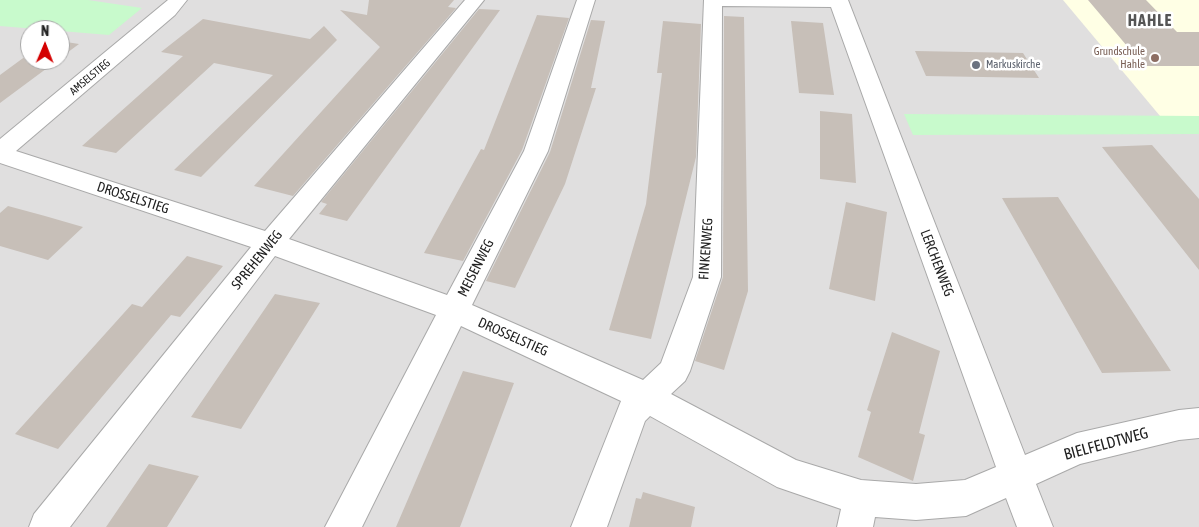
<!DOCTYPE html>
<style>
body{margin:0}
#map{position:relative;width:1199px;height:527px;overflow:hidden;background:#f2efe9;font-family:"Asap Condensed",sans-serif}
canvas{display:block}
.north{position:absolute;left:20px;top:20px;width:50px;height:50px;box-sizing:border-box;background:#fff;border:1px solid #a7a7a7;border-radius:50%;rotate:1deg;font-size:14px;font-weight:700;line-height:20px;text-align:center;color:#222}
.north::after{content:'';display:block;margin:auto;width:18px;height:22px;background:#d40000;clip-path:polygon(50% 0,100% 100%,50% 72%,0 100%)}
</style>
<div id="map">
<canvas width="1199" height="527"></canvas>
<div class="north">N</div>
</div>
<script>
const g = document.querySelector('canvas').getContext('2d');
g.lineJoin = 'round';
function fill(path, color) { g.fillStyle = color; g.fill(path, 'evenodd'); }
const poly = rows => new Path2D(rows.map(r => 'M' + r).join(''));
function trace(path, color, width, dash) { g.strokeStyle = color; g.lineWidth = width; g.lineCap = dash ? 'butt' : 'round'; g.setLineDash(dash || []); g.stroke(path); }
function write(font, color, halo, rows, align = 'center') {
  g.font = font + ' "Asap Condensed",sans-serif'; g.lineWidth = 5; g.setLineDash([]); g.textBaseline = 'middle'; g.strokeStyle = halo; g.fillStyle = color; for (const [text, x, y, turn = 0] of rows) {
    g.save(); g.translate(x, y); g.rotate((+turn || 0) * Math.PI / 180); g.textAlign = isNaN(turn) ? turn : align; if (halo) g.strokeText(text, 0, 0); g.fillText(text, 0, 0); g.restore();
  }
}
const residential = poly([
 [0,0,1199,0,1199,527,0,527],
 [30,30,60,30,60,60,30,60]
]);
const education = poly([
 [1063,0,1199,0,1199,116,1160,116]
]);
const park = poly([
 [0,0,88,0,142,8,109,35,0,26],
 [904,114,1199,116,1199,134,913,135]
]);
const building = poly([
 [369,0,454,0,448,7,456,8,293,196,254,186,380,47,340,10,367,15],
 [1088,0,1146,0,1177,32,1199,32,1199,66,1144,66],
 [479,9,500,10,347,221,319,214,327,204,321,202],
 [537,15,569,18,522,150,463,261,424,253,481,149,484,150],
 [724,16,744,17,748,291,724,370,695,361,723,277],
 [203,19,310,39,324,26,337,40,201,177,174,170,273,75,214,63,116,153,82,146,183,56,161,52],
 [591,20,605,21,591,88,596,88,565,184,515,288,486,281,550,152],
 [663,21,701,24,696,157,651,339,609,330,646,204,662,73,657,73],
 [791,21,823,23,834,95,799,93],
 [60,41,79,44,60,58],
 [915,51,1023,53,1039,78,926,76],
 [30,53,30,60,58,60,0,103,0,75],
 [820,111,852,114,856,183,820,179],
 [1152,145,1199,199,1199,270,1102,147],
 [1058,197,1171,371,1102,373,1002,198],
 [846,202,887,212,875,301,829,289],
 [8,206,45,216,83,227,48,260,0,246,0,213],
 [187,256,223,266,180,317,171,315,58,449,15,434,132,304,142,307],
 [275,294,320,303,241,429,191,417],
 [892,332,940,351,919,433,925,435,913,481,858,457,871,412,867,410],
 [463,371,514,383,460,527,396,527],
 [149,464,199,476,167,527,106,527],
 [643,492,695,507,691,527,629,527,636,498,641,499]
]);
const minor = poly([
 [168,0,187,0,175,15,16,151,265,231,465,0,484,0,289,239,447,295,524,151,577,0,595,0,548,151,472,305,643,380,661,363,693,277,704,0,848,0,1025,455,1077,433,1179,410,1199,408,1199,438,1179,440,1080,464,1036,484,1053,527,1017,527,1006,498,966,516,916,520,875,517,873,527,837,527,841,509,777,487,650,416,645,421,607,527,571,527,621,401,461,326,362,527,325,527,436,315,275,256,70,527,29,527,34,514,251,247,0,163,0,139,168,0],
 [722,6,831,7,996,467,965,480,916,484,861,480,796,460,671,394,685,381,690,371,721,277,722,6]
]);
const markers = [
 [1155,58,5,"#8d6e63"],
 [976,65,5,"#6b7280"]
];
const farEducationnames = [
 ["Grundschule",1145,52],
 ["Hahle",1145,65]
];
const farWorshipnames = [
 ["Markuskirche",986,65]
];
const farStreetnames = [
 ["AMSELSTIEG",90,77,-40]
];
const streetNames = [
 ["DROSSELSTIEG",133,198,18],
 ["FINKENWEG",706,249,-86],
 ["SPREHENWEG",257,260,-51],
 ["LERCHENWEG",937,263,69],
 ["MEISENWEG",476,268,-63],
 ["DROSSELSTIEG",513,337,24]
];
const farDistrictnames = [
 ["HAHLE",1150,21]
];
const nearStreetnames = [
 ["BIELFELDTWEG",1106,444,-15]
];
fill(residential, '#e0dfdf');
fill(education, '#ffffe5');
fill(park, '#c8facc');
fill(building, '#c7bfb8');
trace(minor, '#a9a9a9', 2);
fill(minor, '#fff');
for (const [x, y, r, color] of markers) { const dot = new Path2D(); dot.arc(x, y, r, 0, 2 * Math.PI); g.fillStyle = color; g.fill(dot); trace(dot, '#fff', 2); }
write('11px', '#785e54', '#fff', farEducationnames, 'right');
write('11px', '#5b616d', '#fff', farWorshipnames, 'left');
write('11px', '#222', '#fff', farStreetnames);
write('14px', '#222', '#fff', streetNames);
g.letterSpacing = '1px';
write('bold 16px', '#555', '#fff', farDistrictnames);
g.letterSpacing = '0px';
write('16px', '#222', '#fff', nearStreetnames);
</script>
